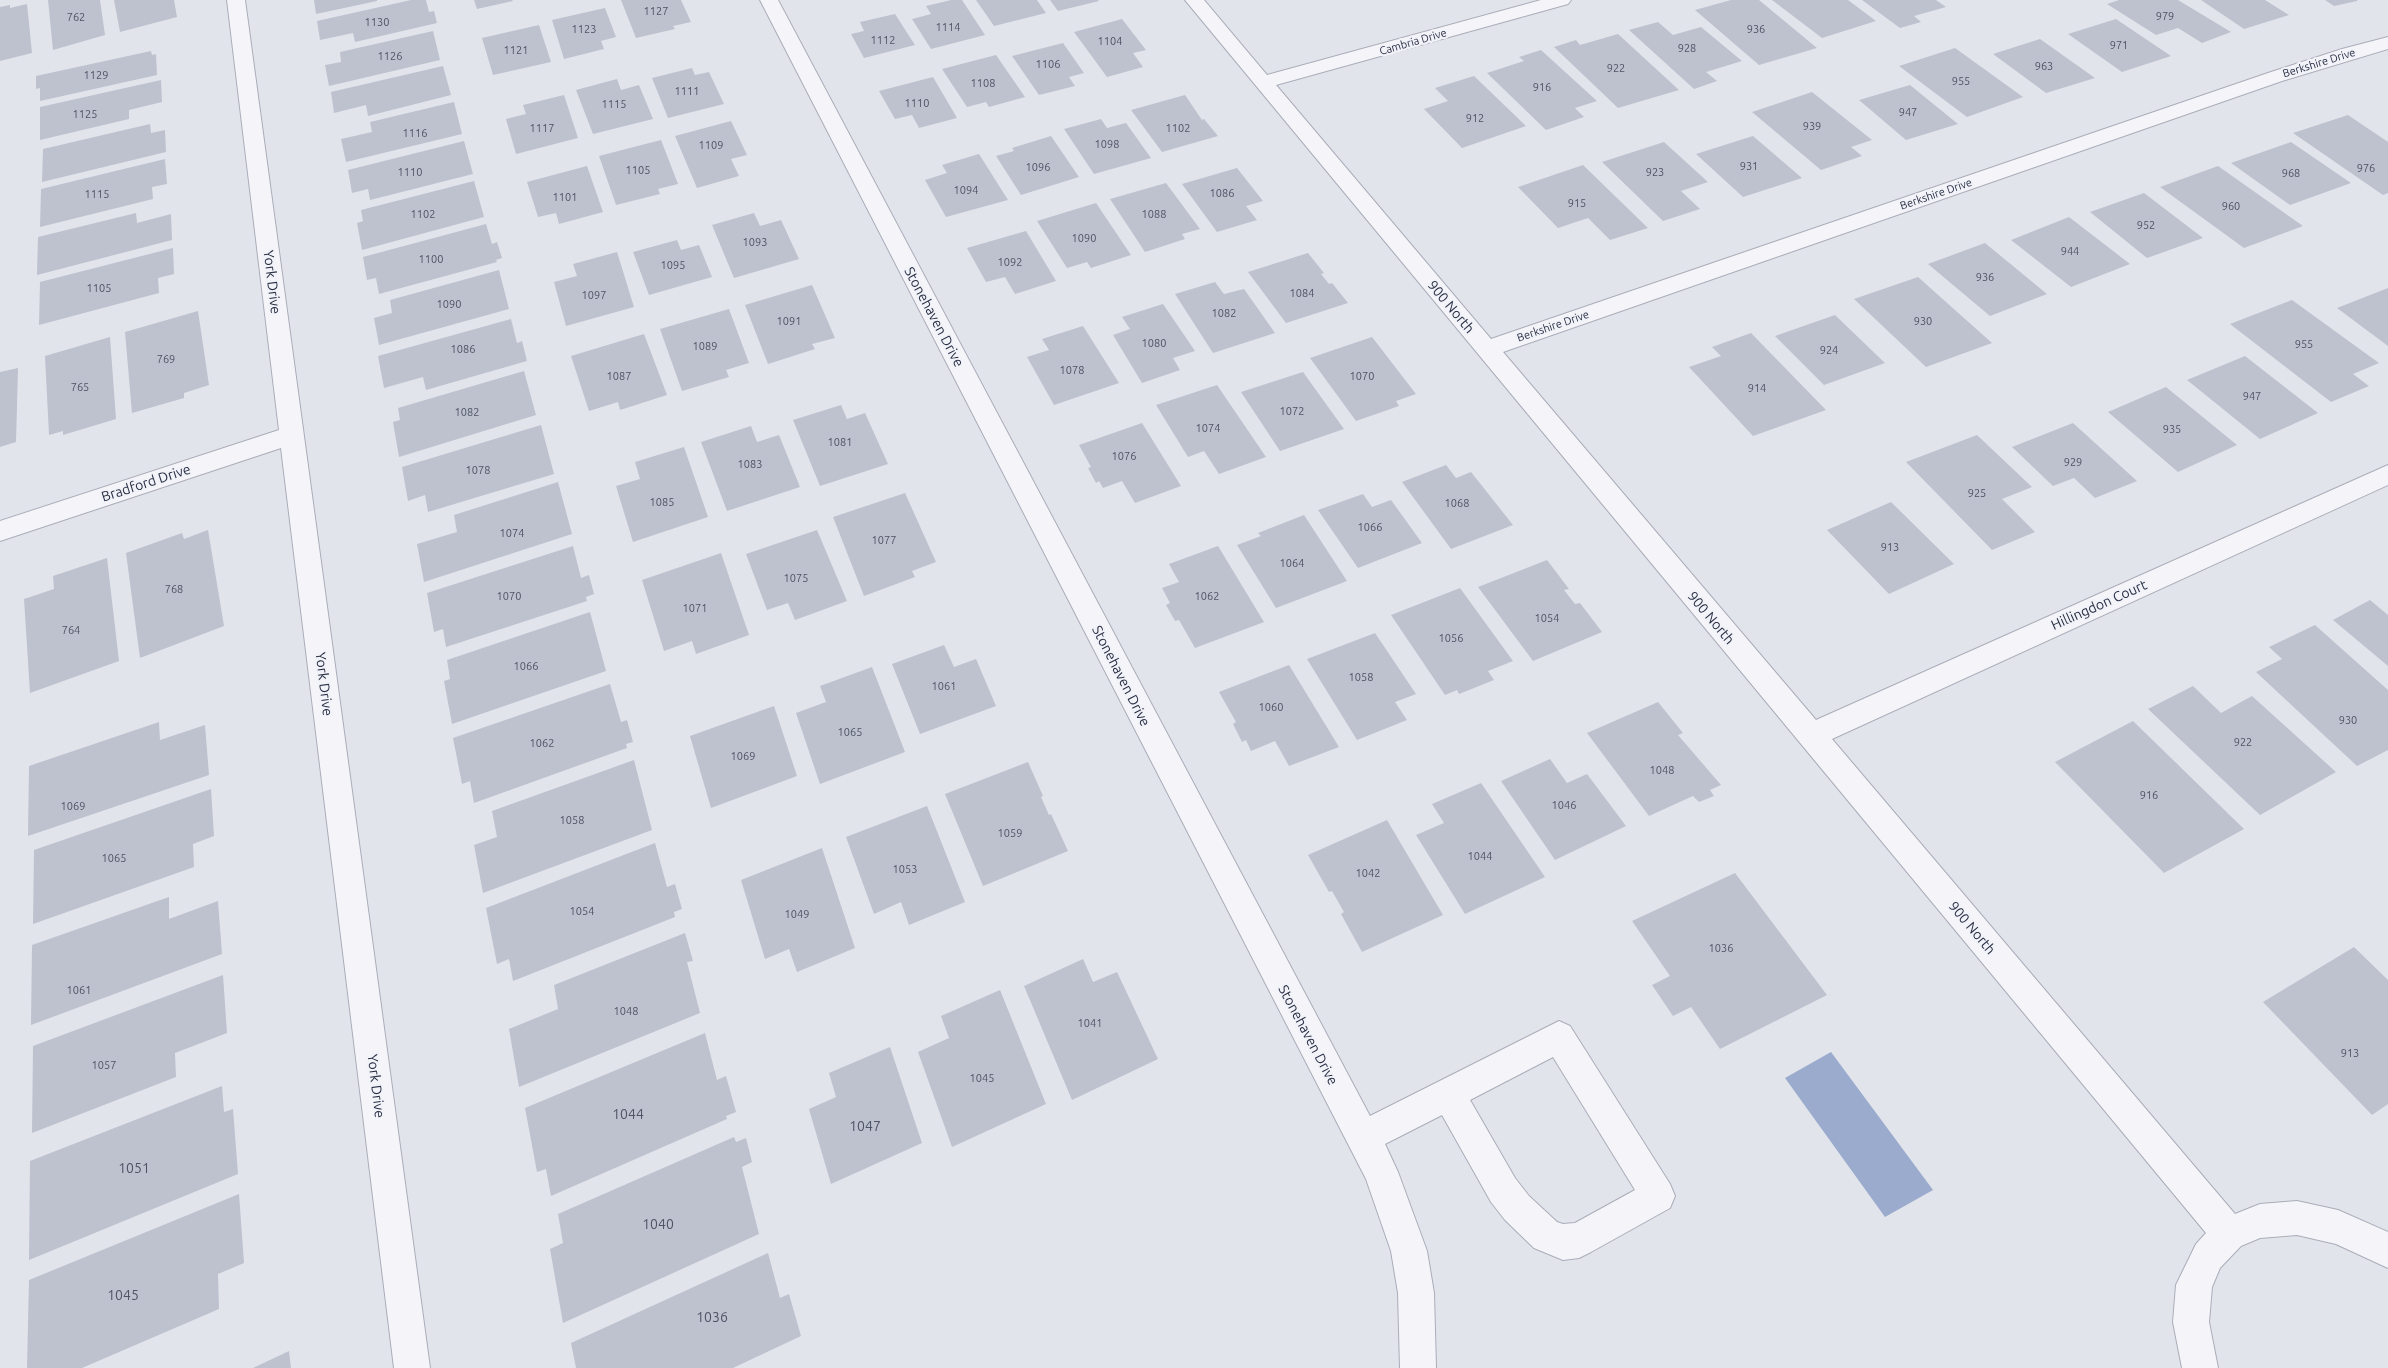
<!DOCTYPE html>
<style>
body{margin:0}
canvas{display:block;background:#e1e4eb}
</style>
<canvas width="2388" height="1368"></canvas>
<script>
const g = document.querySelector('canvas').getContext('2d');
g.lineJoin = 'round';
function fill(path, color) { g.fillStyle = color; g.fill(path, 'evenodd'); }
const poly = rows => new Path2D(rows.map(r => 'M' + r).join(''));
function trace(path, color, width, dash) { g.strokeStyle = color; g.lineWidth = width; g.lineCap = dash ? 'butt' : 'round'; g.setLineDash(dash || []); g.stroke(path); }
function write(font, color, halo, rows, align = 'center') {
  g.font = font + ' Ubuntu,sans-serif'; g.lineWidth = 4.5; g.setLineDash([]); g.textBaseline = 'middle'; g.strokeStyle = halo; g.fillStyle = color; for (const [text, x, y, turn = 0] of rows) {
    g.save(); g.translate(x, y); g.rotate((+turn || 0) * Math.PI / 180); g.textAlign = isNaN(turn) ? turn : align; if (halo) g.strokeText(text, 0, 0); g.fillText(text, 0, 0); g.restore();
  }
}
const water = poly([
 [1831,1052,1933,1190,1885,1217,1785,1078]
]);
const building = poly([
 [48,0,100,0,105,35,53,50],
 [114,0,174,0,177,17,120,32],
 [314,0,377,0,377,1,316,14],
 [411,0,426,0,429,12,434,11,437,23,355,42,353,33,320,40,317,21],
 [474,0,512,0,513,1,477,9],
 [621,0,681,0,691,22,673,26,675,29,636,38],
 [951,0,962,0,985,35,931,49,912,19,931,14,926,6],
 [976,0,1037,0,1046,13,994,26],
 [1050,0,1098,0,1099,1,1058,11],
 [1731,0,1759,0,1817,48,1759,65,1695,10],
 [1772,0,1848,0,1876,21,1822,38],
 [1862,0,1936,0,1946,7,1914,16,1921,22,1900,28],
 [2119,0,2178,0,2231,32,2202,43,2178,28,2156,35,2107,4],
 [2201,0,2265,0,2289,15,2244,29],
 [2325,0,2357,0,2357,1,2334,6],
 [27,4,32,53,0,61,0,7,10,5,10,8],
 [605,8,616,37,601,41,604,49,564,59,552,20],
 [895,14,915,45,864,58,851,34,864,31,860,22],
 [1122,19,1146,50,1133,53,1143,67,1107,77,1074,32],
 [2116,19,2171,56,2122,72,2068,34],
 [1658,22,1673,35,1701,27,1742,61,1706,72,1717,81,1694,89,1629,30],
 [539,25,551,62,493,75,482,38],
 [433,31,440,60,329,86,325,65,341,62,340,52],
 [1618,34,1679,90,1618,108,1554,47,1576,40,1580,45],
 [2040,39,2095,78,2046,93,1993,54],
 [1063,43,1084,73,1069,77,1075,86,1039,95,1012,56],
 [1955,48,2023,97,1967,117,1899,66],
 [1541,50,1597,101,1575,108,1584,117,1546,130,1487,73,1524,61,1519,57],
 [151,51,152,55,156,54,157,75,40,101,40,88,36,89,36,76],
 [996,55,1025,97,989,107,986,102,967,107,942,69],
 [443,66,451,95,368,116,366,105,334,113,331,92],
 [692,68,695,75,709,72,724,104,668,118,652,78],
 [1474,76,1526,126,1462,148,1424,109,1448,101,1435,88],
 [933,77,957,118,919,128,912,115,895,119,879,91],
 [617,79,621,90,639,85,653,119,593,134,576,90],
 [161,80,162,102,129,110,129,119,40,140,40,107],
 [1910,85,1958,124,1906,140,1859,100],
 [1812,92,1872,140,1851,147,1862,156,1821,170,1752,112],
 [564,95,578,138,516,154,506,119,526,114,523,105],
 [1185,95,1202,120,1204,119,1218,136,1162,152,1131,110],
 [454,102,462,134,346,162,341,139,372,132,370,122],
 [2348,115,2388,142,2388,193,2383,195,2293,133],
 [1101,119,1107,128,1126,123,1151,158,1094,174,1064,129],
 [731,121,747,155,731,159,739,176,697,188,675,136],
 [150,124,151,133,165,130,166,152,42,182,43,149],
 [1051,136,1079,177,1021,195,996,156,1014,151,1012,148],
 [1753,136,1802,178,1743,197,1696,154],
 [661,140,678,184,658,189,660,194,616,205,599,156],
 [464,141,473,174,370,200,368,189,352,193,348,170],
 [1664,142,1708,182,1681,191,1700,209,1663,221,1602,162],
 [2291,142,2351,183,2290,205,2231,163],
 [979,154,1008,200,946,217,925,180,947,173,942,165],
 [165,159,167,184,152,187,153,199,40,227,41,189],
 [1583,165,1648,228,1610,240,1588,218,1558,228,1518,187],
 [587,166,603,212,559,224,556,213,538,217,527,182],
 [2218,166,2303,226,2244,248,2160,187],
 [1237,168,1263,201,1246,206,1257,220,1217,232,1182,184],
 [474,181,484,217,362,250,357,223,363,221,361,210],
 [1166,183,1200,229,1182,234,1185,239,1145,252,1110,199],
 [2144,193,2203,238,2147,258,2090,212],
 [1096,203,1131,255,1091,268,1087,262,1067,268,1037,221],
 [136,213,137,223,171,214,172,240,37,275,38,237],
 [754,213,760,226,781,220,799,259,734,278,712,225],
 [2069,217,2130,264,2071,287,2011,240],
 [486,224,492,244,497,242,502,258,496,260,497,262,379,294,376,278,367,280,363,257],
 [1026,231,1056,281,1015,294,1005,277,986,282,967,248],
 [677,240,681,250,699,245,712,277,649,295,633,252],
 [1985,243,2047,294,1990,316,1928,264],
 [173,248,174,274,158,278,159,293,39,325,40,282],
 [617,252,634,307,566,326,554,282,577,276,573,264],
 [1308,253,1324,273,1321,274,1329,284,1332,283,1348,303,1286,323,1248,272],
 [499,270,509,309,379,345,374,318,392,313,390,300],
 [1918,277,1992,343,1926,367,1854,299],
 [1215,282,1224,294,1244,289,1275,333,1213,353,1175,294],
 [812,285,835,338,812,344,815,349,768,364,745,305],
 [2388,288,2388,346,2337,308],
 [2292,300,2379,363,2353,374,2369,386,2331,402,2230,324],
 [1163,304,1195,351,1173,358,1180,370,1142,383,1113,335,1130,329,1122,317],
 [729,309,749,363,726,370,729,377,682,391,660,329],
 [198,311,209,385,184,393,184,398,132,413,125,332],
 [1835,315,1885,363,1824,385,1775,336],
 [511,319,517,343,522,341,527,361,426,390,423,377,384,388,378,356],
 [1083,326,1119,383,1054,405,1027,357,1049,350,1042,339],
 [1751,333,1826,410,1753,436,1689,367,1721,356,1712,347],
 [644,334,667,395,620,410,618,402,589,411,571,356],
 [110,337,116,419,63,435,63,431,49,435,45,356],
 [1372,337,1416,394,1396,401,1399,406,1356,421,1310,358],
 [2245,356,2318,413,2260,439,2187,380],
 [18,368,16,442,0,447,0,372],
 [524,371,536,415,399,457,393,422,400,420,398,408],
 [1303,372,1344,429,1280,451,1241,392],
 [1217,385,1266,457,1219,474,1204,451,1188,457,1156,405],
 [2166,387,2237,445,2178,472,2108,412],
 [841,405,847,419,865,413,888,464,820,486,793,420],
 [1142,423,1181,486,1135,503,1122,481,1103,488,1099,481,1096,483,1088,468,1091,467,1079,445],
 [2073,423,2137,481,2095,498,2074,478,2053,486,2012,447],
 [541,425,554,474,428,512,425,495,408,501,402,467],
 [751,426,757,442,779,435,800,487,727,511,701,442],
 [1977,435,2032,487,2002,499,2035,532,1992,550,1906,462],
 [684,447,708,517,633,542,616,486,640,479,635,462],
 [1446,465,1456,478,1471,472,1513,525,1451,549,1402,482],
 [558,482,572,534,424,582,417,544,457,532,454,515],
 [905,493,936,562,912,571,915,577,864,596,833,517],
 [1363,494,1372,507,1391,500,1422,543,1358,568,1318,510],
 [1891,502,1954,564,1889,594,1827,530],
 [1304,515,1347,581,1276,608,1237,545,1261,536,1258,533],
 [208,530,224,626,140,658,126,553,182,533,184,539],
 [817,530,847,601,795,620,788,603,767,610,746,554],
 [573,546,581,578,589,575,594,594,586,597,587,601,446,647,443,629,434,632,427,593],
 [1218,546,1264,622,1195,648,1179,620,1175,621,1166,605,1170,603,1162,588,1179,582,1169,564],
 [721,553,749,635,696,654,692,641,664,651,642,580],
 [107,558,119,661,30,693,24,599,54,589,53,576],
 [1547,560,1569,589,1564,590,1575,604,1580,603,1602,632,1533,661,1478,587],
 [1460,588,1513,661,1488,671,1494,680,1459,694,1457,690,1445,695,1391,615],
 [2370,600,2388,615,2388,666,2333,620],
 [590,612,606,671,452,724,444,681,450,679,447,660],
 [2315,625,2388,690,2388,750,2357,766,2256,672,2282,659,2269,647],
 [1375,633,1416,694,1395,702,1407,720,1357,740,1307,659],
 [944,645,954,667,976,659,996,706,920,734,892,664],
 [1289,665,1339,747,1289,766,1275,741,1251,751,1246,740,1242,742,1233,724,1236,722,1219,692],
 [872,667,905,752,820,784,796,713,826,702,820,686],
 [610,684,621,722,627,720,633,742,626,744,627,748,474,803,470,781,462,784,453,738],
 [2193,686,2221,713,2252,696,2336,772,2260,815,2148,709],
 [1658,702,1683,733,1678,735,1721,785,1710,790,1714,796,1699,802,1693,796,1649,816,1587,733],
 [774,706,797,776,711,808,690,736],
 [2133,721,2244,829,2164,873,2055,762],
 [159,722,160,740,205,725,209,775,28,836,29,766],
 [1550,759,1567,783,1587,774,1626,826,1555,860,1501,781],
 [634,760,652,830,483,893,474,845,497,837,492,811],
 [1028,762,1043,796,1041,797,1049,815,1051,814,1068,851,983,886,945,794],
 [1481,783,1545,877,1465,914,1416,835,1444,823,1432,804],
 [211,789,214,836,193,844,194,867,33,924,34,850],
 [927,806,965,902,909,925,901,902,874,914,846,837],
 [1387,820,1443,915,1362,952,1341,914,1344,912,1332,891,1329,892,1308,855],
 [655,843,667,887,675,884,682,909,674,912,675,917,513,981,509,959,497,964,486,908],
 [822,848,855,948,797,972,789,949,765,959,741,880],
 [1735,873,1827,995,1720,1049,1691,1007,1673,1016,1652,985,1670,976,1632,921],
 [169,897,169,919,218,901,222,954,31,1025,32,945],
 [685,933,693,961,687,962,700,1013,519,1087,509,1029,558,1009,554,985],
 [2354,947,2388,980,2388,1104,2372,1115,2263,1002],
 [1083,959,1093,982,1117,972,1158,1059,1072,1100,1024,986],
 [223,975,227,1033,175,1053,176,1077,32,1133,33,1046],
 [1000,990,1046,1104,952,1147,918,1052,949,1038,941,1016],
 [705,1033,717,1080,726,1076,736,1112,726,1116,727,1119,551,1196,546,1169,537,1172,525,1108],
 [890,1047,922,1143,831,1184,809,1109,836,1097,829,1073],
 [222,1086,224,1112,233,1109,238,1174,29,1260,30,1161],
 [734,1137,736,1142,746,1138,752,1162,742,1167,759,1234,563,1323,550,1249,563,1243,558,1214],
 [239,1194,244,1263,218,1274,219,1309,82,1368,27,1368,29,1280],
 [768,1253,780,1298,789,1294,801,1336,733,1368,576,1368,571,1343],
 [289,1351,291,1368,253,1368]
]);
const minor = poly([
 [227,0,245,0,430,1368,394,1368,281,448,0,541,0,521,279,430,227,0],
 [760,0,778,0,1370,1116,1559,1021,1570,1026,1670,1184,1675,1196,1670,1208,1591,1252,1579,1258,1563,1260,1534,1248,1505,1220,1491,1202,1442,1115,1385,1144,1398,1172,1427,1251,1434,1293,1436,1368,1400,1368,1398,1293,1391,1251,1366,1179,760,0],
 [1553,1057,1635,1190,1575,1223,1563,1224,1557,1222,1529,1196,1515,1178,1470,1100,1553,1057],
 [1185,0,1204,0,1267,75,1541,0,1571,0,1568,4,1276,85,1491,339,2268,73,2342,49,2388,37,2388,49,2282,81,1503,352,1816,720,2388,465,2388,485,1832,739,2235,1214,2260,1204,2297,1201,2338,1210,2388,1232,2388,1268,2336,1244,2297,1235,2260,1238,2241,1246,2220,1268,2212,1287,2209,1322,2218,1368,2182,1368,2173,1322,2176,1285,2196,1244,2206,1233,1185,0]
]);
const numberNames = [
 ["1127",656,11],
 ["979",2165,16],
 ["762",76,17],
 ["1130",377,22],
 ["1114",948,27],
 ["1123",584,29],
 ["936",1756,29],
 ["1112",883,40],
 ["1104",1110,41],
 ["971",2119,45],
 ["928",1687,48],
 ["1121",516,50],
 ["1126",390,56],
 ["1106",1048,64],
 ["963",2044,66],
 ["922",1616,68],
 ["1129",96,75],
 ["955",1961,81],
 ["1108",983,83],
 ["916",1542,87],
 ["1111",687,91],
 ["1110",917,103],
 ["1115",614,104],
 ["947",1908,112],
 ["1125",85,114],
 ["912",1475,118],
 ["939",1812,126],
 ["1117",542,128],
 ["1102",1178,128],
 ["1116",415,133],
 ["1098",1107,144],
 ["1109",711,145],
 ["931",1749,166],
 ["1096",1038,167],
 ["976",2366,168],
 ["1105",638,170],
 ["1110",410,172],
 ["923",1655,172],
 ["968",2291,173],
 ["1094",966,190],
 ["1086",1222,193],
 ["1115",97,194],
 ["1101",565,197],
 ["915",1577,203],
 ["960",2231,206],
 ["1102",423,214],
 ["1088",1154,214],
 ["952",2146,225],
 ["1090",1084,238],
 ["1093",755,242],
 ["944",2070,251],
 ["1100",431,259],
 ["1092",1010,262],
 ["1095",673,265],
 ["936",1985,277],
 ["1105",99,288],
 ["1084",1302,293],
 ["1097",594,295],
 ["1090",449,304],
 ["1082",1224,313],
 ["1091",789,321],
 ["930",1923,321],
 ["1080",1154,343],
 ["955",2304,344],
 ["1089",705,346],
 ["1086",463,349],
 ["924",1829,350],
 ["769",166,359],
 ["1078",1072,370],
 ["1087",619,376],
 ["1070",1362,376],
 ["765",80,387],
 ["914",1757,388],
 ["947",2252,396],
 ["1072",1292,411],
 ["1082",467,412],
 ["1074",1208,428],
 ["935",2172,429],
 ["1081",840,442],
 ["1076",1124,456],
 ["929",2073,462],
 ["1083",750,464],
 ["1078",478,470],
 ["925",1977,493],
 ["1085",662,502],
 ["1068",1457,503],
 ["1066",1370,527],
 ["1074",512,533],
 ["1077",884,540],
 ["913",1890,547],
 ["1064",1292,563],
 ["1075",796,578],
 ["768",174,589],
 ["1070",509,596],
 ["1062",1207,596],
 ["1071",695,608],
 ["1054",1547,618],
 ["764",71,630],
 ["1056",1451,638],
 ["1066",526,666],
 ["1058",1361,677],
 ["1061",944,686],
 ["1060",1271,707],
 ["930",2348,720],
 ["1065",850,732],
 ["922",2243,742],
 ["1062",542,743],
 ["1069",743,756],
 ["1048",1662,770],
 ["916",2149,795],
 ["1046",1564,805],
 ["1069",73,806],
 ["1058",572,820],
 ["1059",1010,833],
 ["1044",1480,856],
 ["1065",114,858],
 ["1053",905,869],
 ["1042",1368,873],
 ["1054",582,911],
 ["1049",797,914],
 ["1036",1721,948],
 ["1061",79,990],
 ["1048",626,1011],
 ["1041",1090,1023],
 ["913",2350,1053],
 ["1057",104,1065],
 ["1045",982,1078]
];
const farStreetnames = [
 ["Cambria Drive",1413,42,-16],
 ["Berkshire Drive",2319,63,-17],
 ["Berkshire Drive",1936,194,-19],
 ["Berkshire Drive",1553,326,-19]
];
const streetNames = [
 ["York Drive",272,282,83],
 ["900 North",1451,307,50],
 ["Stonehaven Drive",934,317,62],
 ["Bradford Drive",146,483,-18],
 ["Hillingdon Court",2099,605,-24],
 ["900 North",1711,618,50],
 ["Stonehaven Drive",1121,676,63],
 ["York Drive",324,684,83],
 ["900 North",1972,928,50],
 ["Stonehaven Drive",1308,1035,62],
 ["York Drive",376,1086,83]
];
const nearNumbernames = [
 ["1044",628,1114],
 ["1047",865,1126],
 ["1051",134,1168],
 ["1040",658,1224],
 ["1045",123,1295],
 ["1036",712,1317]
];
fill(water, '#9aabcd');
fill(building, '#bec2ce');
trace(minor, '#aaadb9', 2);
fill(minor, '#f5f5f9');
write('11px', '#4e5366', null, numberNames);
write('11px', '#282e44', '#f1f3f8', farStreetnames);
write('14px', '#282e44', '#f1f3f8', streetNames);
write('14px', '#4e5366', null, nearNumbernames);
</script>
